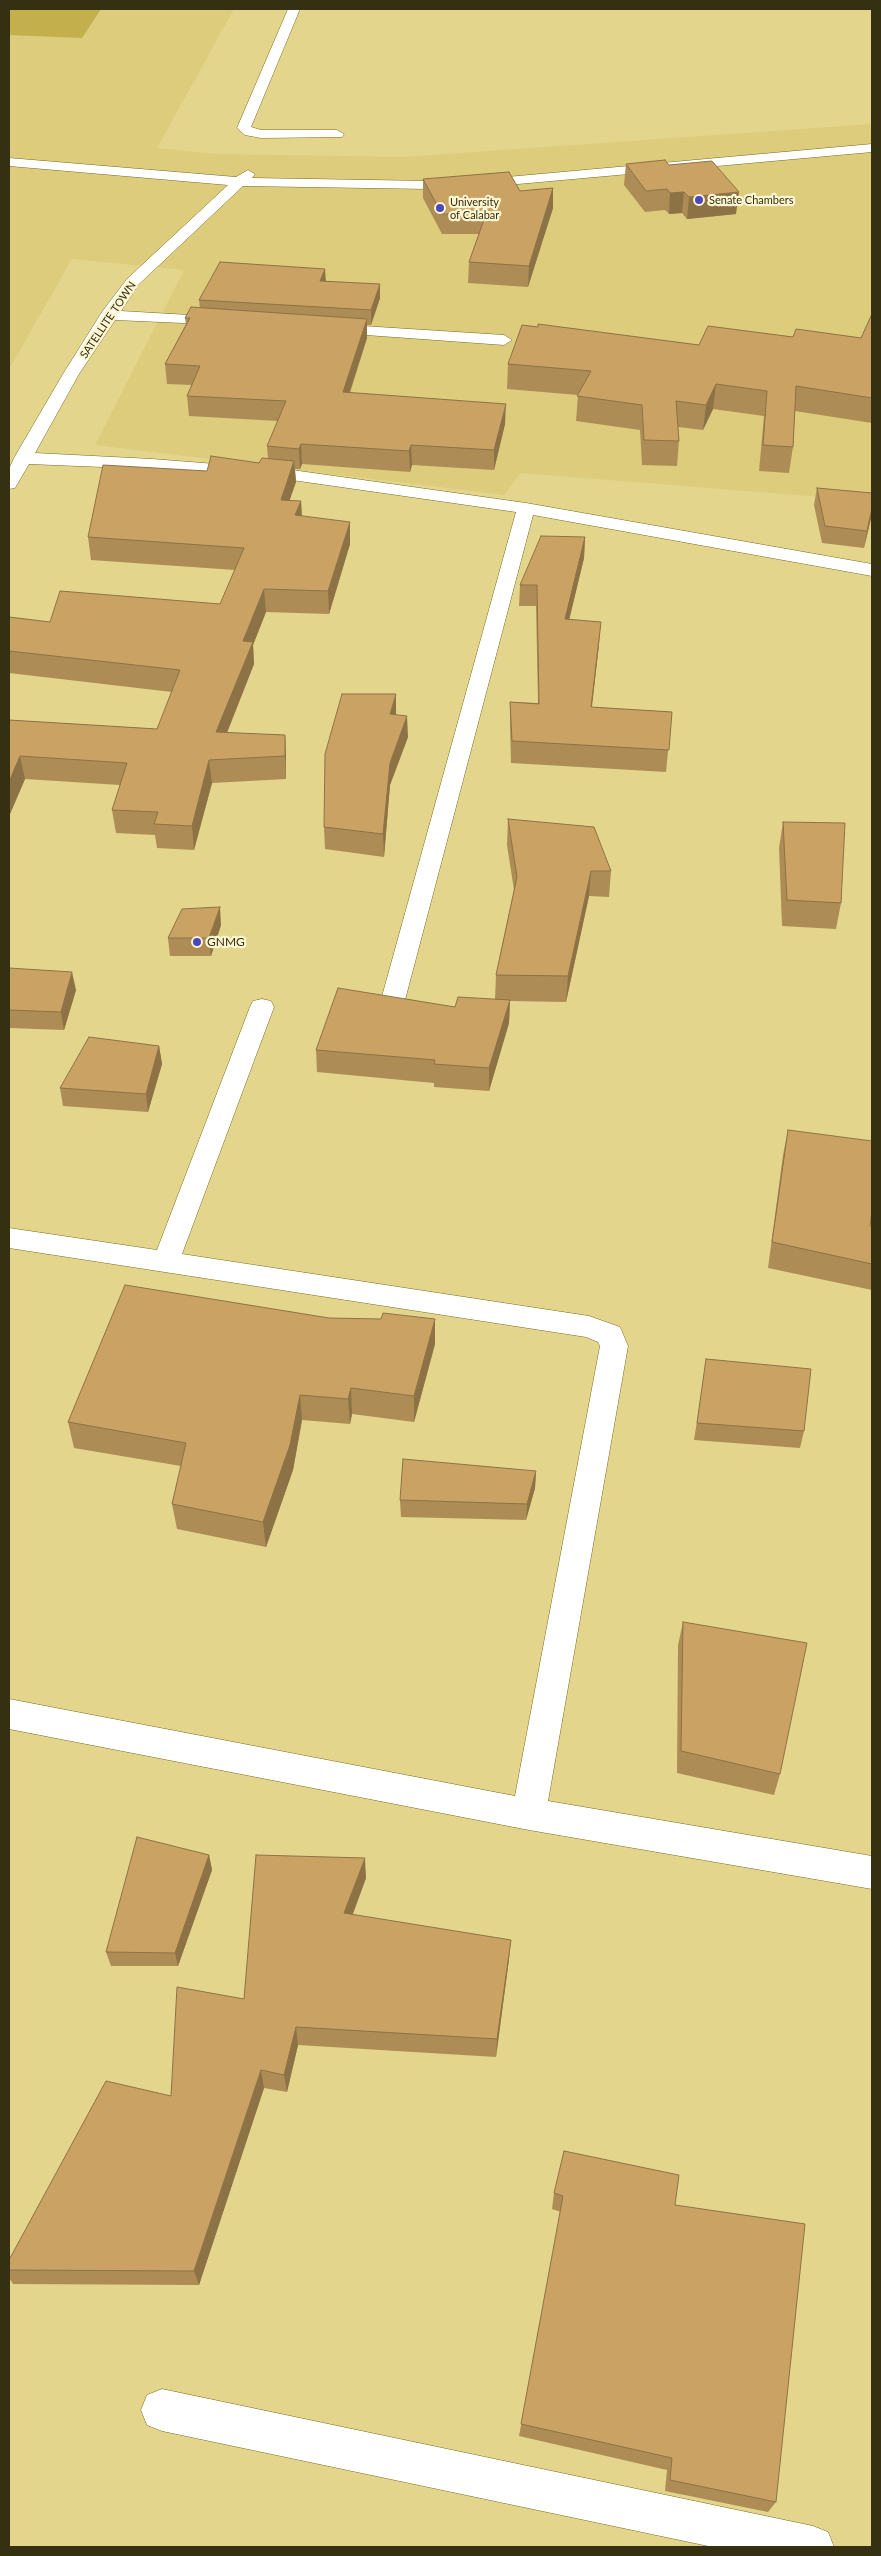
<!DOCTYPE html>
<style>
body{margin:0}
#map{position:relative;width:881px;height:2556px;overflow:hidden;background:#e3d58c;font-family:Lato,sans-serif}
canvas{display:block}
.frame{position:absolute;inset:0;border:10px solid #363012;pointer-events:none}
</style>
<div id="map">
<canvas width="881" height="2556"></canvas>
<div class="frame"></div>
</div>
<script>
const g = document.querySelector('canvas').getContext('2d');
g.lineJoin = 'round';
function fill(path, color) { g.fillStyle = color; g.fill(path, 'evenodd'); }
const poly = rows => new Path2D(rows.map(r => 'M' + r).join(''));
function trace(path, color, width, dash) { g.strokeStyle = color; g.lineWidth = width; g.lineCap = dash ? 'butt' : 'round'; g.setLineDash(dash || []); g.stroke(path); }
function write(font, color, halo, rows, align = 'center') {
  g.font = font + ' Lato,sans-serif'; g.lineWidth = 4.5; g.setLineDash([]); g.textBaseline = 'middle'; g.strokeStyle = halo; g.fillStyle = color; for (const [text, x, y, turn = 0] of rows) {
    g.save(); g.translate(x, y); g.rotate((+turn || 0) * Math.PI / 180); g.textAlign = isNaN(turn) ? turn : align; if (halo) g.strokeText(text, 0, 0); g.fillText(text, 0, 0); g.restore();
  }
}
const built = poly([
 [9,9,234,9,157,148,217,154,403,157,872,124,872,501,521,473,504,495,95,445,184,270,72,259,9,369]
]);
const green = poly([
 [9,9,101,9,82,38,9,35]
]);
const minor = poly([
 [288,9,300,9,251,127,261,130,337,130,344,134,342,137,261,138,245,135,237,128,288,9],
 [872,144,872,152,496,186,430,189,243,186,138,285,121,311,223,317,229,319,231,322,229,325,115,320,79,374,35,453,152,459,292,470,526,503,872,564,872,576,533,515,405,1000,402,1006,393,1008,384,1006,381,1000,516,512,292,480,152,469,29,464,15,488,9,489,9,469,14,458,63,374,102,312,127,279,228,185,9,166,9,158,236,177,248,170,255,174,252,178,430,181,496,178,872,144],
 [331,324,504,335,512,340,504,345,325,332,323,329,325,326,331,324],
 [262,999,271,1001,274,1007,182,1254,589,1316,620,1327,628,1346,548,1801,872,1856,872,1889,529,1830,9,1729,9,1699,515,1796,600,1346,598,1342,586,1337,9,1248,9,1228,157,1250,250,1007,253,1001,262,999],
 [162,2389,813,2526,828,2532,834,2547,713,2547,162,2431,147,2425,141,2410,147,2395,162,2389]
]);
const wall = poly([
 [626,164,669,165,736,214,687,219,682,213,669,214,665,210,645,212,624,185],
 [423,179,553,208,528,287,468,283,469,262,479,234,442,234,423,198],
 [326,281,380,298,371,325,367,325,367,338,350,393,505,424,494,470,412,465,410,472,302,464,300,469,295,469,296,482,289,501,301,501,302,516,350,544,329,614,266,612,253,645,254,664,227,733,285,735,286,758,286,779,212,783,194,850,157,848,155,835,116,833,112,810,120,785,25,779,10,814,9,814,9,720,157,729,172,692,9,673,9,617,50,622,220,604,235,570,91,560,88,537,207,471,259,463,268,459,267,446,278,421,189,416,187,396,192,385,167,384,165,364,186,324,185,318,200,308,199,300],
 [872,314,872,423,795,411,793,447,789,473,759,471,764,416,713,409,703,430,678,427,679,441,677,466,642,465,640,430,576,421,578,395,507,389,508,364,699,345,793,337,861,338],
 [817,488,872,514,864,548,822,543,814,505],
 [585,537,584,558,569,620,599,644,592,707,672,712,666,772,511,763,510,723,510,702,538,703,536,606,519,606,520,585],
 [408,737,390,785,384,857,325,849,324,827],
 [508,819,611,871,609,897,589,896,566,1002,510,1001,509,1023,489,1091,434,1087,434,1083,317,1072,316,1050,455,1007,495,999,496,975,514,890,507,845],
 [783,822,841,903,836,929,782,926,779,848],
 [221,925,211,956,170,956,168,938],
 [9,968,76,990,64,1030,9,1028],
 [159,1046,162,1064,148,1112,63,1106,60,1088],
 [788,1130,870,1226,872,1226,872,1290,768,1268,783,1155],
 [435,1344,414,1422,352,1414,350,1424,302,1420,293,1470,266,1547,177,1529,172,1504,181,1466,74,1448,68,1422],
 [704,1376,804,1431,800,1448,694,1440],
 [536,1471,535,1488,526,1520,401,1517,400,1500],
 [683,1622,780,1774,774,1795,677,1773,678,1645],
 [209,1855,212,1870,178,1966,111,1966,106,1952],
 [366,1878,353,1914,509,1959,496,2057,298,2045,287,2092,264,2088,199,2285,13,2284,9,2278,9,2260,171,2096,244,1999],
 [554,2193,675,2205,776,2502,768,2512,665,2491,667,2470,519,2436,561,2212,552,2209]
]);
const shadedWall = poly([
 [553,188,553,208,528,287,529,266],
 [684,192,682,213,669,214,670,193],
 [739,192,736,214,687,219,689,197],
 [325,269,326,283,320,281],
 [380,284,380,298,371,325,371,310],
 [367,319,367,338,343,412,343,392],
 [716,384,713,409,703,430,706,405],
 [506,404,505,424,494,470,494,450],
 [301,444,302,464,300,469,299,449],
 [411,445,412,465,410,472,409,451],
 [294,461,296,482,282,522,281,500],
 [301,501,302,523,295,515],
 [872,508,872,514,864,548,867,531],
 [350,522,350,544,329,614,328,591],
 [585,537,584,558,564,641,565,619],
 [264,589,266,612,253,645,254,664,218,755,216,732,243,641],
 [601,622,599,644,589,729,591,707],
 [396,694,396,716,390,714],
 [407,716,408,737,390,785,384,857,383,834,390,763],
 [285,735,286,758,286,779,285,756],
 [20,756,25,779,10,814,9,809,9,782],
 [209,760,212,783,194,850,192,826],
 [591,871,589,896,566,1002,568,976],
 [220,907,221,925,211,956,209,938],
 [72,972,76,990,64,1030,61,1012],
 [510,1000,509,1023,489,1091,489,1068],
 [159,1046,162,1064,148,1112,146,1094],
 [435,1319,435,1344,414,1422,414,1396],
 [351,1388,352,1414,350,1424,348,1399],
 [300,1395,302,1420,293,1470,266,1547,263,1522],
 [536,1471,535,1488,526,1520,527,1504],
 [209,1855,212,1870,178,1966,175,1953],
 [365,1858,366,1878,346,1932,344,1913],
 [511,1940,509,1959,496,2057,497,2039],
 [296,2027,298,2045,287,2092,284,2075],
 [261,2070,264,2088,199,2285,194,2271]
]);
const building = poly([
 [665,160,669,165,712,161,739,192,689,197,684,192,670,193,667,189,646,191,626,164,665,160],
 [509,172,520,191,553,188,529,266,469,262,486,214,442,214,423,179,509,172],
 [220,262,325,269,320,281,380,284,371,310,199,300,220,262],
 [191,307,367,319,343,392,506,404,494,450,411,445,409,451,301,444,299,449,267,446,286,401,187,396,200,366,165,364,190,318,185,318,191,307],
 [872,314,872,398,796,386,793,447,763,445,767,391,716,384,706,405,676,401,679,441,644,440,642,405,577,396,591,371,508,364,522,325,538,327,538,324,699,345,708,326,793,337,796,329,861,338,872,314],
 [211,456,259,463,262,458,294,461,281,500,301,501,295,515,350,522,328,591,264,589,243,641,253,642,216,732,285,735,285,756,209,760,192,826,154,824,158,812,112,810,127,763,20,756,9,782,9,720,157,729,180,670,9,651,9,617,50,622,60,591,220,604,244,548,88,537,103,465,207,471,211,456],
 [817,488,872,493,872,508,867,531,825,526,817,488],
 [541,536,585,537,565,619,601,622,591,707,672,712,669,750,512,741,510,702,539,704,537,585,520,585,541,536],
 [342,694,396,694,390,714,407,716,390,763,383,834,324,827,325,754,342,694],
 [508,819,594,827,611,871,591,871,568,976,496,975,517,877,508,819],
 [783,822,845,823,841,903,787,900,783,822],
 [220,907,209,938,168,938,182,909,220,907],
 [9,968,72,972,61,1012,9,1010,9,968],
 [338,988,455,1007,458,997,510,1000,489,1068,434,1064,435,1060,316,1050,338,988],
 [89,1037,159,1046,146,1094,60,1088,89,1037],
 [788,1130,872,1141,872,1211,870,1226,872,1226,872,1264,772,1242,788,1130],
 [125,1285,329,1318,381,1319,383,1313,435,1319,414,1396,351,1388,348,1399,300,1395,290,1445,263,1522,172,1504,186,1443,68,1422,125,1285],
 [706,1359,811,1369,804,1431,697,1423,706,1359],
 [403,1459,536,1471,527,1504,400,1500,403,1459],
 [683,1622,807,1643,780,1774,681,1751,683,1622],
 [137,1837,209,1855,175,1953,106,1952,137,1837],
 [256,1855,365,1858,344,1913,511,1940,497,2039,296,2027,284,2075,261,2070,194,2271,9,2270,9,2260,106,2081,171,2096,177,1987,244,1999,256,1855],
 [564,2151,679,2175,675,2205,805,2224,776,2502,670,2480,672,2458,521,2424,563,2196,554,2193,564,2151]
]);
const markers = [
 [699,200,5,"#4b47bd"],
 [440,208,5,"#4b47bd"],
 [197,942,5,"#4b47bd"]
];
const farPoinames = [
 ["Senate Chambers",709,200],
 ["University",450,202],
 ["of Calabar",450,215]
];
const farStreetnames = [
 ["SATELLITE TOWN",108,320,-56]
];
const poiNames = [
 ["GNMG",207,942]
];
fill(built, '#dccc7b');
fill(green, '#c3b04d');
trace(minor, '#796c22', 1);
fill(minor, '#fff');
fill(wall, '#ae8c56');
fill(shadedWall, '#8d7246');
fill(building, '#caa364');
trace(building, '#8d7246', 1);
for (const [x, y, r, color] of markers) { const dot = new Path2D(); dot.arc(x, y, r, 0, 2 * Math.PI); g.fillStyle = color; g.fill(dot); trace(dot, '#fcf5d2', 2); }
write('11px', '#363012', '#fcf5d2', farPoinames, 'left');
write('11px', '#363012', '#fcf5d2', farStreetnames);
write('12px', '#363012', '#fcf5d2', poiNames, 'left');
</script>
